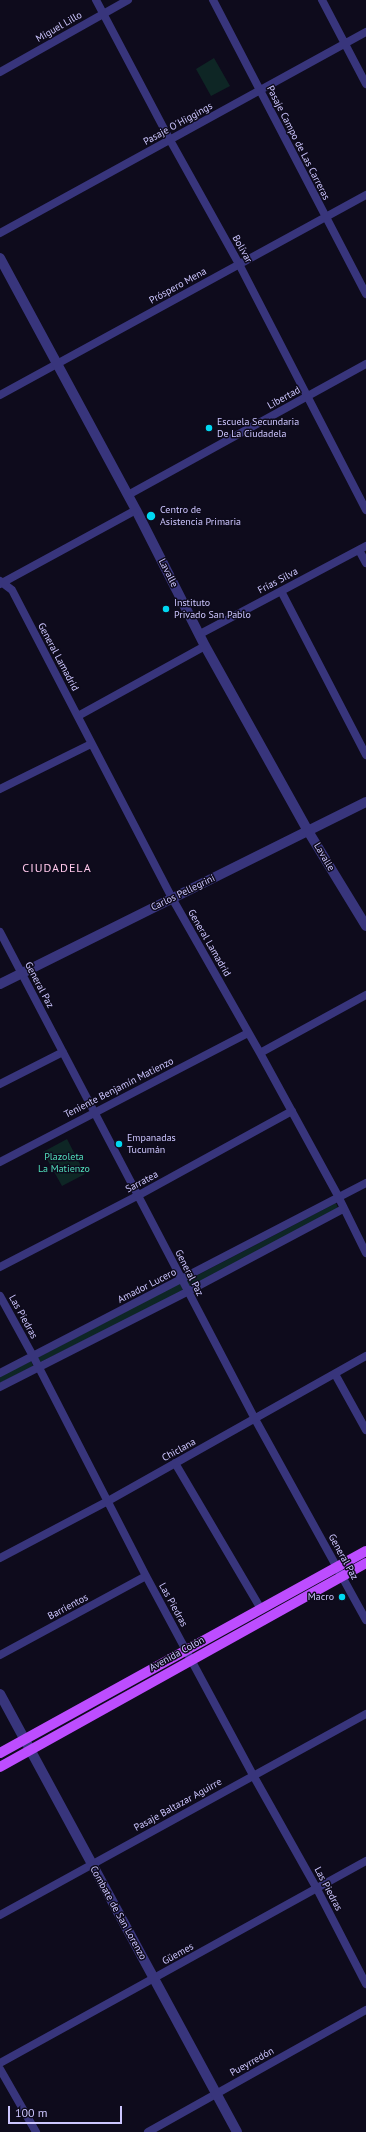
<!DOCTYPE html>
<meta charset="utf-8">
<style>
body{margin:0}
#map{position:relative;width:366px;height:2132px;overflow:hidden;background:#0e0b1c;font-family:"PT Sans",sans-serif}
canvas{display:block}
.scale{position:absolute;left:8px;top:2106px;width:114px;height:18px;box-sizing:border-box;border:2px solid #cdc6ff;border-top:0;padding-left:5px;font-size:12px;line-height:14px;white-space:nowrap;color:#cdc6ff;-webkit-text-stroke:3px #0e0b1c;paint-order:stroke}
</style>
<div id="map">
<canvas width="366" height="2132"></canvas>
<div class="scale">100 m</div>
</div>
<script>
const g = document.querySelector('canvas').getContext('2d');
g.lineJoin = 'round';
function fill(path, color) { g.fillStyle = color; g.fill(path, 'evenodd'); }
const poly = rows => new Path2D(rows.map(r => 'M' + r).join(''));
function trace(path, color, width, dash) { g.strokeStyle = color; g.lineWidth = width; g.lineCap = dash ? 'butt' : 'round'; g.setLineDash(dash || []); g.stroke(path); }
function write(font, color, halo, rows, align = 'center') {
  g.font = font + ' "PT Sans",sans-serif'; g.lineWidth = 3; g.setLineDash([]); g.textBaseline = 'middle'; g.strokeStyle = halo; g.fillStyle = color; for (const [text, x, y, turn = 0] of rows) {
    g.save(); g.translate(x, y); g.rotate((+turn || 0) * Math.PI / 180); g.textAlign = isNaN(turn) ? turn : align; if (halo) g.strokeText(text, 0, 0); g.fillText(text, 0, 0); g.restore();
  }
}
const green = poly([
 [214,58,230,86,211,96,196,69],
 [67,1139,85,1174,62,1186,43,1152],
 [336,1203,338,1208,190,1287,186,1281],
 [180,1283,183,1291,39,1363,37,1358],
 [31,1361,33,1366,0,1383,0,1376]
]);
const minor = poly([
 [96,0,170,140,239,264,366,510],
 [213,0,366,294],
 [322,0,366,84],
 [0,72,128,0],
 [0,233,366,32],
 [0,395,366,195],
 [128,495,366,364],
 [359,550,366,563],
 [0,581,12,590,172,898,260,1053,337,1194,366,1253],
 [0,584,136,510],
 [281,591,366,755],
 [200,634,366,546],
 [78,716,205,646],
 [0,789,91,744],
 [0,932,255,1419,366,1620],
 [260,1053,366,995],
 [0,1084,63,1052],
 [0,1162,248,1033],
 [0,1267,139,1195,292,1111],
 [0,1296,33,1356,146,1576,253,1775,317,1889,366,1984],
 [0,1373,366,1183],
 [335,1374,366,1430],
 [0,1387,187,1292,343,1209],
 [175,1463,261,1609],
 [0,1558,108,1501,366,1356],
 [0,1655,146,1576],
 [0,1915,366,1714],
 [0,2063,366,1861],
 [0,2069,36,2132],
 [148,2132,366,2010]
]);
const tertiary = poly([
 [0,258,136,510,205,646,308,831,366,926],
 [0,984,366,802],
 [0,1694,237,2132]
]);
const primary = poly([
 [0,1753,366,1551],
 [0,1767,366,1563]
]);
const markers = [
 [209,428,4,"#00d8f1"],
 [151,516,5,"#00d8f1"],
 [166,609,4,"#00d8f1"],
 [119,1144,4,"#00d8f1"],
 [342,1597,4,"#00d8f1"]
];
const streetNames = [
 ["Miguel Lillo",59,27,-30],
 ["Pasaje O´Higgings",178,124,-29],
 ["Pasaje Campo de Las Carreras",298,143,63],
 ["Bolívar",242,249,61],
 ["Próspero Mena",178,286,-29],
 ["Libertad",284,398,-29],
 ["Lavalle",168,573,63],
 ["Frías Silva",278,581,-28],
 ["General Lamadrid",58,657,62],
 ["Lavalle",324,857,59],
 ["Carlos Pellegrini",183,893,-26],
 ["General Lamadrid",209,943,60],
 ["General Paz",39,985,62],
 ["Teniente Benjamín Matienzo",119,1088,-27],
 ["Sarratea",142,1182,-28],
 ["General Paz",189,1273,63],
 ["Amador Lucero",147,1286,-27],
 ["Las Piedras",23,1317,61],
 ["Chiclana",179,1450,-29],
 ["General Paz",343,1557,61],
 ["Las Piedras",173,1605,61],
 ["Barrientos",68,1607,-28],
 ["Avenida Colón",177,1654,-29],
 ["Pasaje Baltazar Aguirre",178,1805,-29],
 ["Las Piedras",328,1889,62],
 ["Combate de San Lorenzo",118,1913,61],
 ["Güemes",178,1954,-29],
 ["Pueyrredón",252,2062,-29]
];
const poiNames = [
 ["Escuela Secundaria",217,422],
 ["De La Ciudadela",217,434],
 ["Centro de",160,510],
 ["Asistencia Primaria",160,522],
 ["Instituto",174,603],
 ["Privado San Pablo",174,615],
 ["Empanadas",127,1138],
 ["Tucumán",127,1150],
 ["Macro",334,1597,"right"]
];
const parkNames = [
 ["Plazoleta",64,1157],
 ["La Matienzo",64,1169]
];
const quarterNames = [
 ["CIUDADELA",57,869]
];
fill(green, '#0e2625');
trace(minor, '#38357c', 8);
trace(tertiary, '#38357c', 10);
trace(primary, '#bd4dff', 10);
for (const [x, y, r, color] of markers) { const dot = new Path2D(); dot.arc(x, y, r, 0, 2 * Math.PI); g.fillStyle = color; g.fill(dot); trace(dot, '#0e0b1c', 1.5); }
write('10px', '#cdc6ff', '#0e0b1c', streetNames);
write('10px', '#cdc6ff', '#0e0b1c', poiNames, 'left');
write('10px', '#52dfbc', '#0e0b1c', parkNames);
g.letterSpacing = '1px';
write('12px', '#ffc8eb', '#0e0b1c', quarterNames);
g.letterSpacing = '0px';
</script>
